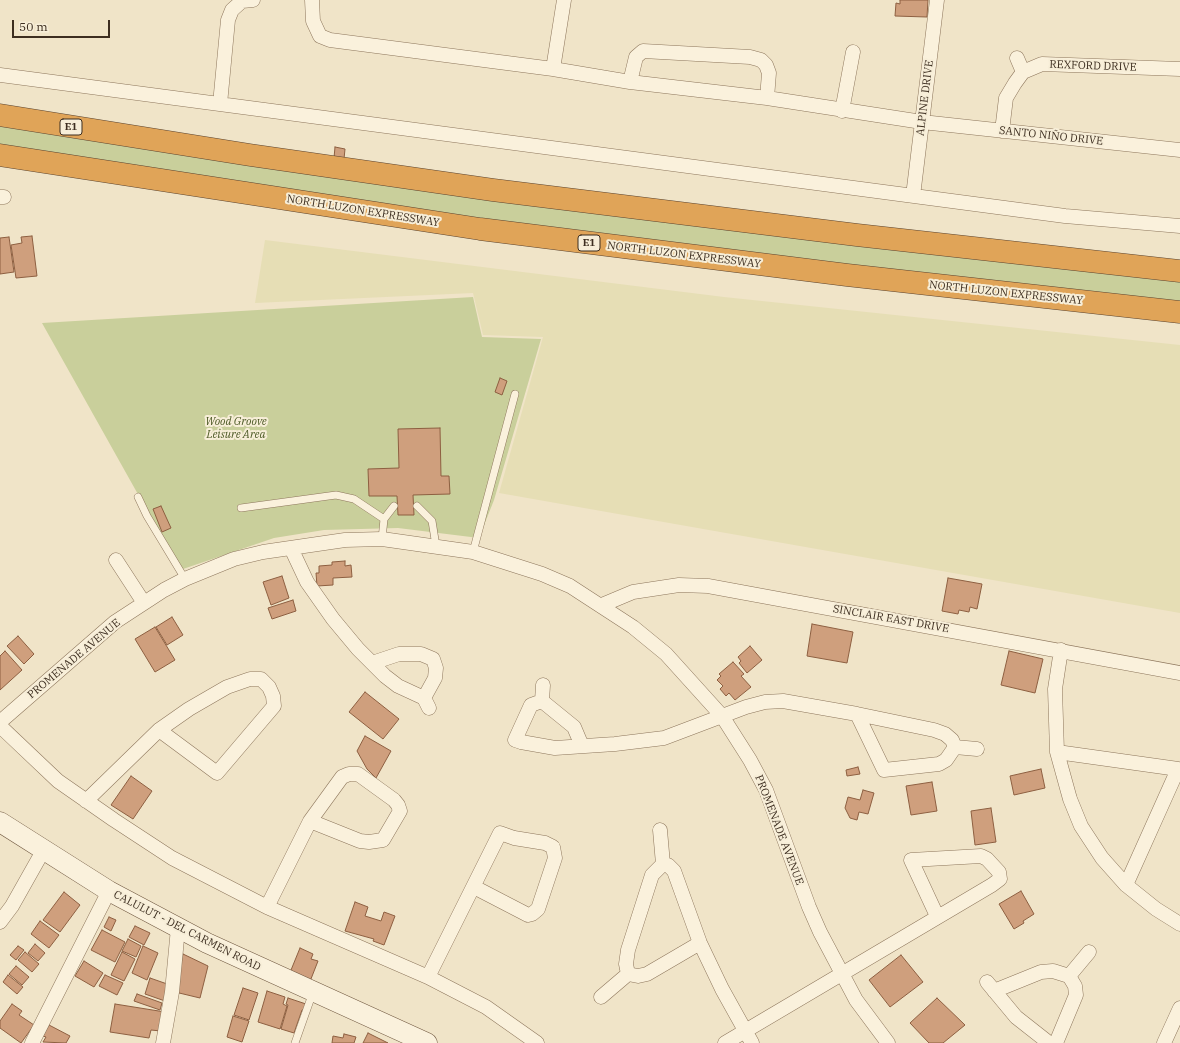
<!DOCTYPE html>
<meta charset="utf-8">
<style>
body{margin:0}
#map{position:relative;width:1180px;height:1043px;overflow:hidden;background:#f0e4c8;font-family:"IBM Plex Serif",serif}
canvas{display:block}
.scale{position:absolute;left:12px;top:20px;width:98px;height:18px;box-sizing:border-box;border:2px solid #3d2e20;border-top:0;padding-left:5px;font-size:12px;line-height:14px;white-space:nowrap;color:#3d2e20;-webkit-text-stroke:3px #f7eed8;paint-order:stroke}
</style>
<div id="map">
<canvas width="1180" height="1043"></canvas>
<div class="scale">50 m</div>
</div>
<script>
const g = document.querySelector('canvas').getContext('2d');
g.lineJoin = 'round';
function fill(path, color) { g.fillStyle = color; g.fill(path, 'evenodd'); }
const poly = rows => new Path2D(rows.map(r => 'M' + r).join(''));
function trace(path, color, width, dash) { g.strokeStyle = color; g.lineWidth = width; g.lineCap = dash ? 'butt' : 'round'; g.setLineDash(dash || []); g.stroke(path); }
function write(font, color, halo, rows, align = 'center') {
  g.font = font + ' "IBM Plex Serif",serif'; g.lineWidth = 4; g.setLineDash([]); g.textBaseline = 'middle'; g.strokeStyle = halo; g.fillStyle = color; for (const [text, x, y, turn = 0] of rows) {
    g.save(); g.translate(x, y); g.rotate((+turn || 0) * Math.PI / 180); g.textAlign = isNaN(turn) ? turn : align; if (halo) g.strokeText(text, 0, 0); g.fillText(text, 0, 0); g.restore();
  }
}
const farmland = poly([
 [265,240,724,297,1180,345,1180,613,499,493,543,337,483,335,473,293,255,303]
]);
const green = poly([
 [0,123,1180,280,1180,306,714,252,0,151],
 [473,297,482,337,541,339,494,500,479,538,398,528,324,530,274,538,183,569,158,530,42,323]
]);
const building = poly([
 [900,0,928,0,927,17,895,16,896,3,900,4,900,0],
 [335,147,345,149,344,159,334,158,335,147],
 [32,236,37,276,16,278,11,245,22,243,21,237,32,236],
 [9,237,14,272,0,274,0,238,9,237],
 [500,378,507,381,502,395,495,392,500,378],
 [440,428,441,476,449,476,450,494,413,495,414,515,398,515,397,496,369,496,368,469,399,468,398,429,440,428],
 [161,506,171,528,162,532,153,509,161,506],
 [345,561,345,566,351,565,352,577,333,578,333,585,317,586,316,573,319,573,319,566,332,565,332,562,345,561],
 [282,576,289,598,271,605,263,582,282,576],
 [948,578,982,584,977,609,970,607,969,612,959,610,958,614,942,611,948,578],
 [293,600,296,611,272,619,268,608,293,600],
 [172,617,183,635,167,645,156,627,172,617],
 [812,624,853,632,847,663,807,656,812,624],
 [155,627,175,660,155,672,135,639,155,627],
 [18,636,34,654,24,664,7,646,18,636],
 [750,646,762,660,747,673,739,663,741,661,738,657,750,646],
 [5,651,22,670,0,690,0,656,5,651],
 [1009,651,1043,659,1035,693,1001,685,1009,651],
 [733,662,744,674,741,676,751,687,735,700,729,693,726,696,720,689,723,686,717,680,721,676,719,674,733,662],
 [365,692,399,719,383,739,349,712,365,692],
 [365,736,391,751,376,778,367,769,357,751,365,736],
 [858,767,860,774,847,776,846,770,858,767],
 [1041,769,1045,788,1014,795,1010,776,1041,769],
 [131,776,152,791,133,819,111,805,131,776],
 [932,782,937,811,911,815,906,786,932,782],
 [863,790,874,793,868,814,859,812,857,820,850,818,845,808,848,797,860,800,863,790],
 [991,808,996,842,975,845,971,811,991,808],
 [1021,891,1034,914,1023,921,1024,923,1014,929,999,904,1021,891],
 [64,892,80,905,60,932,43,920,64,892],
 [355,902,368,907,365,916,381,921,384,912,395,916,384,945,373,941,374,939,345,931,355,902],
 [109,917,116,920,111,931,104,927,109,917],
 [40,921,59,935,49,948,31,934,40,921],
 [135,926,150,933,144,945,129,937,135,926],
 [102,930,125,942,115,962,91,950,102,930],
 [128,939,141,946,136,957,122,951,128,939],
 [35,944,45,953,38,961,28,953,35,944],
 [18,946,24,950,16,960,10,955,18,946],
 [143,946,158,953,147,980,132,973,143,946],
 [300,948,313,954,311,959,318,961,309,984,289,975,300,948],
 [25,952,39,964,32,972,18,960,25,952],
 [122,952,135,959,124,981,111,975,122,952],
 [183,954,208,966,200,998,175,992,183,954],
 [901,955,923,982,890,1007,869,980,901,955],
 [84,961,103,973,94,987,75,976,84,961],
 [16,966,29,977,22,985,9,974,16,966],
 [8,975,23,987,17,994,3,982,8,975],
 [105,975,123,983,117,995,99,986,105,975],
 [150,978,170,985,165,1001,145,994,150,978],
 [243,988,258,993,249,1020,234,1015,243,988],
 [267,991,285,997,283,1004,287,1006,280,1029,258,1022,267,991],
 [137,994,162,1003,160,1010,134,1001,137,994],
 [288,998,306,1004,304,1010,302,1010,294,1033,281,1029,288,1005,286,1004,288,998],
 [937,998,965,1025,943,1043,929,1043,910,1023,937,998],
 [12,1004,22,1011,19,1015,34,1025,21,1043,0,1028,0,1021,12,1004],
 [115,1004,165,1012,161,1031,151,1030,149,1038,110,1032,115,1004],
 [233,1016,249,1021,242,1042,227,1037,233,1016],
 [49,1025,70,1036,66,1043,43,1042,46,1037,43,1036,49,1025],
 [368,1033,388,1043,363,1043,368,1033],
 [344,1034,356,1037,354,1043,332,1043,333,1036,343,1038,344,1034]
]);
const lane = poly([
 [138,497,147,516,185,579],
 [417,506,432,521,436,546],
 [241,508,336,495,354,499,384,519],
 [382,539,384,519,394,506],
 [473,552,515,394],
 [295,1043,313,992]
]);
const street = poly([
 [312,0,313,21,320,36,330,40,553,69,630,82,767,98,922,122,1180,150],
 [1017,58,1023,72],
 [553,69,564,0],
 [0,75,1065,216,1180,226],
 [630,82,636,57,643,51,750,57,761,60,766,65,769,73,767,98],
 [220,104,228,20,232,10,242,1,253,0],
 [842,111,853,52],
 [1002,131,1006,98,1015,83,1023,72,1042,64,1180,69],
 [913,196,937,0],
 [0,197,4,197],
 [291,548,307,582,333,619,358,649,385,676,398,686,424,698,429,708],
 [116,560,144,603],
 [602,605,633,592,679,585,708,586,1180,673],
 [1061,650,1055,689,1057,752,1070,799,1081,826,1102,858,1126,885,1156,909,1180,924],
 [372,663,399,654,421,654,433,659],
 [543,685,542,701,531,705,515,740,521,742,555,748,615,744,664,738,746,707,765,702,783,701,857,714,934,730,945,734,952,740,955,747,946,760,939,764,884,770,857,714],
 [424,698,435,678,436,668,433,659],
 [542,701,574,727,582,746],
 [0,722,115,622,164,590,185,579,234,559,263,552,345,540,382,539,473,552,542,574,570,586,633,627,666,654,722,716,750,760,766,790,809,907,820,932,856,1000,888,1043],
 [0,726,58,781,114,820,172,858,267,907,428,977,486,1007,537,1043],
 [955,747,977,749],
 [1057,752,1178,769,1126,885],
 [86,801,159,730,189,709,227,687,250,679,261,679,269,687,273,696,274,706,217,773,159,730],
 [660,830,663,864],
 [663,864,668,865,674,871,700,943,722,989,752,1043],
 [267,907,310,821,342,777,349,774,358,774,394,800,398,805,400,811,383,840,369,842,360,841,310,821],
 [0,922,12,906,43,851],
 [628,974,626,964,628,950,652,875,663,864],
 [1069,976,1089,952],
 [428,977,500,833,514,838,545,843,553,847,555,858,538,909,532,914,528,915,474,887],
 [987,982,1016,1017,1049,1043],
 [994,991,1041,972,1053,971,1069,976,1075,986,1076,995,1056,1043],
 [601,997,628,974,638,976,647,974,700,943],
 [32,1043,109,891],
 [163,1043,172,992,178,928],
 [725,1043,992,885,1000,879,999,872,987,859,981,856,911,860,937,916],
 [1164,1043,1180,1008]
]);
const secondary = poly([
 [0,822,109,891,207,943,427,1043]
]);
const highway = poly([
 [0,115,250,155,493,190,857,235,1180,271],
 [0,155,480,229,847,275,1180,312]
]);
const shields = [
 [71,127,22],
 [589,243,22]
];
const shieldNames = [
 ["E1",71,127],
 ["E1",589,243]
];
const streetNames = [
 ["REXFORD DRIVE",1093,66,2],
 ["ALPINE DRIVE",925,98,-83],
 ["SANTO NIÑO DRIVE",1051,136,6],
 ["NORTH LUZON EXPRESSWAY",363,211,9],
 ["NORTH LUZON EXPRESSWAY",684,255,7],
 ["NORTH LUZON EXPRESSWAY",1006,293,6],
 ["SINCLAIR EAST DRIVE",891,619,10],
 ["PROMENADE AVENUE",74,659,-40],
 ["PROMENADE AVENUE",779,830,69],
 ["CALULUT - DEL CARMEN ROAD",187,931,27]
];
const parkNames = [
 ["Wood Groove",236,422],
 ["Leisure Area",236,435]
];
fill(farmland, '#e6deb5');
fill(green, '#c9cf9b');
fill(building, '#cf9f7d');
trace(building, '#8d5f41', 1);
trace(lane, '#8d765c', 8);
trace(street, '#8d765c', 15);
trace(secondary, '#6f573f', 21);
trace(highway, '#5b4430', 23);
trace(lane, '#faf1dc', 7);
trace(street, '#faf1dc', 14);
trace(secondary, '#faf1dc', 20);
trace(highway, '#e0a458', 22);
for (const [x, y, w] of shields) { const box = new Path2D(); box.roundRect(x - w / 2, y - 8, w, 16, 3); g.fillStyle = '#f7eed8'; g.fill(box); trace(box, '#3d2e20', 1); }
write('bold 10px', '#3d2e20', null, shieldNames);
write('11px', '#3d2e20', '#f7eed8', streetNames);
write('italic 11px', '#4d5a26', '#f7eed8', parkNames);
</script>
